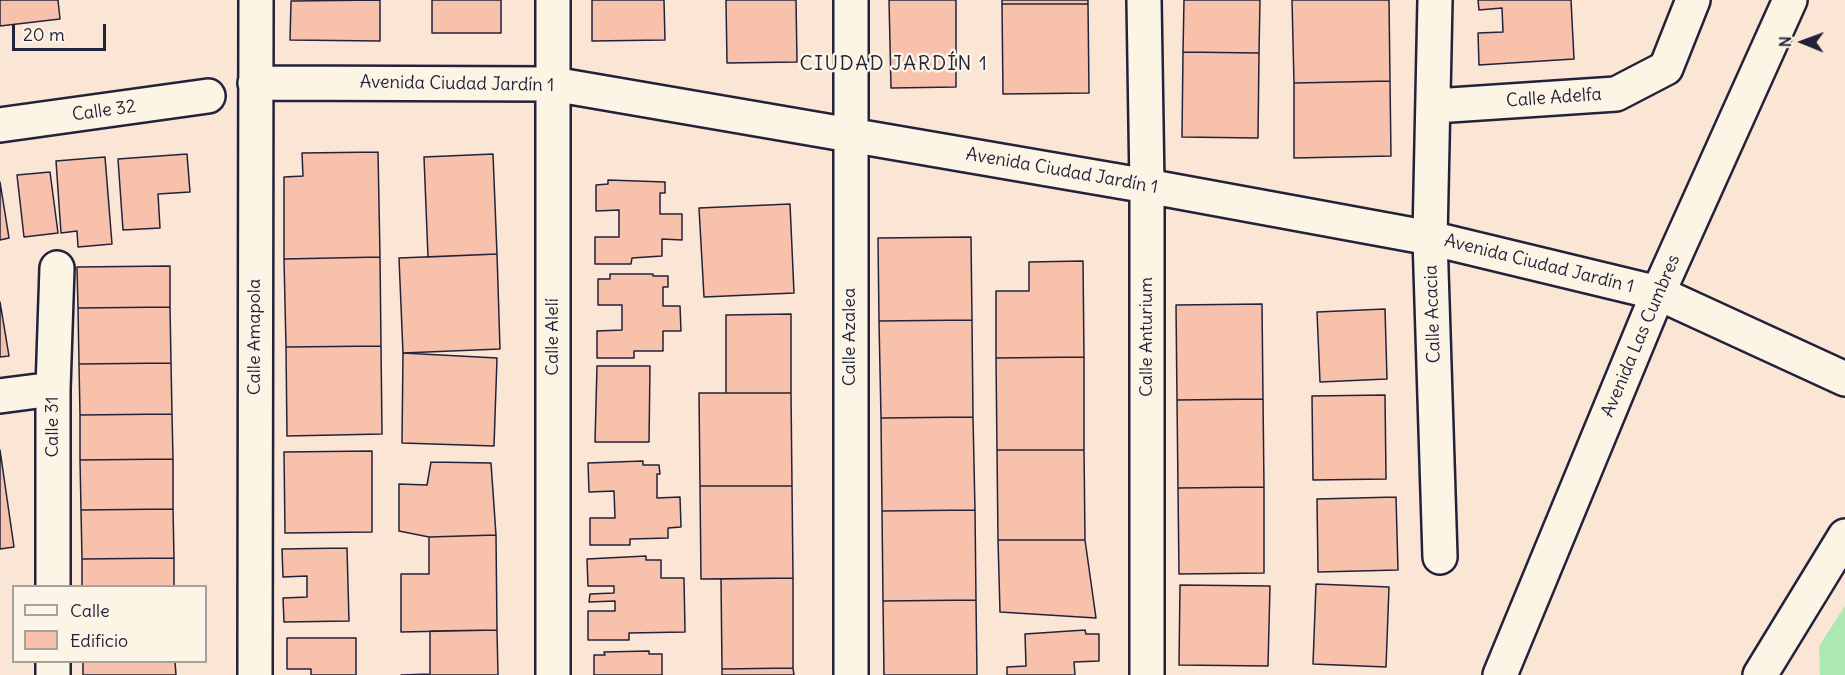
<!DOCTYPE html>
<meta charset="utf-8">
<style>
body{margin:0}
#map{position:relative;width:1845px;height:675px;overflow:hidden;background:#fbe5d4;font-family:Delius,sans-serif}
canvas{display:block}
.legend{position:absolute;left:12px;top:585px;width:195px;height:78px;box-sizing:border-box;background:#fcf5e5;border:2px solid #a5a1a1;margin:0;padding:8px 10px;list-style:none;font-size:18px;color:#22223b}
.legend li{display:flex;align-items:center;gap:12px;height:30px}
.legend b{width:30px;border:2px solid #a5a1a1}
.north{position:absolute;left:1773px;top:12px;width:60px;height:60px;-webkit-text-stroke:4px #fcf5e5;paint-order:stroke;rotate:271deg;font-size:16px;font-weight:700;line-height:24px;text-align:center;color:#22223b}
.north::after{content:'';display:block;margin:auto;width:21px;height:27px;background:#22223b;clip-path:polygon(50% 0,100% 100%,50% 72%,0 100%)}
.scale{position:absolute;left:12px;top:24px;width:94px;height:27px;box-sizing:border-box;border:3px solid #22223b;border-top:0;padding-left:8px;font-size:18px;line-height:21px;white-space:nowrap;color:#22223b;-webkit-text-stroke:4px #fcf5e5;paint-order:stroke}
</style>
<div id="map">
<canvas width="1845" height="675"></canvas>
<ul class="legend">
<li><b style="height:8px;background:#fcf5e5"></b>Calle</li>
<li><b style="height:16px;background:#f8c1ab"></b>Edificio</li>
</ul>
<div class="north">N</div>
<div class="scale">20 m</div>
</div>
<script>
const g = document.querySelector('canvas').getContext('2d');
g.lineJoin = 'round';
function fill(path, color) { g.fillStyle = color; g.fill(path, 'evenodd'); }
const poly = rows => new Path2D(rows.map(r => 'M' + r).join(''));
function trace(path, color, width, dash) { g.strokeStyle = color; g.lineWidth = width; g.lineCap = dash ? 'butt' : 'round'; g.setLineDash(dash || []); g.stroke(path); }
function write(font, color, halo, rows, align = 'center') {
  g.font = font + ' Delius,sans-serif'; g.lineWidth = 5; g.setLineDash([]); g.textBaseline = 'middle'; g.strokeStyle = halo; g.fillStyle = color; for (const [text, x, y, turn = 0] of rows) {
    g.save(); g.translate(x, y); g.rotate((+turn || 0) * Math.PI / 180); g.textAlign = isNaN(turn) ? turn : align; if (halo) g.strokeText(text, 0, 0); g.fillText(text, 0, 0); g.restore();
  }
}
const green = poly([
 [1845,606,1845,675,1820,675,1819,646]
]);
const building = poly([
 [0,0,58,0,60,19,0,26,0,0],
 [380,0,380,41,290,40,291,1,380,0],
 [432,0,501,0,501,33,432,33,432,0],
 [592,0,664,0,665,40,592,41,592,0],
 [726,0,796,0,797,62,727,63,726,0],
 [889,0,956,0,956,87,891,88,889,0],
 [1002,0,1088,0,1088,4,1002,4,1002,0],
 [1184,0,1260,0,1259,53,1183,52,1184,0],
 [1292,0,1389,0,1390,81,1294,83,1292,0],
 [1478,0,1571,0,1574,59,1479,65,1478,33,1503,32,1502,8,1479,10,1478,0],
 [1002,4,1088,4,1089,93,1003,94,1002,4],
 [1183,52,1259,53,1258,138,1182,137,1183,52],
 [1390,81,1391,156,1294,158,1294,83,1390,81],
 [378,152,380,257,284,259,284,177,303,176,302,153,378,152],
 [187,154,190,192,158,194,160,228,123,230,118,159,187,154],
 [493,154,497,254,428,257,424,157,493,154],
 [105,157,112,244,78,247,77,231,61,233,56,161,105,157],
 [50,172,58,233,24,237,17,175,50,172],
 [608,180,665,182,665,193,660,193,660,214,682,214,682,240,662,239,662,256,632,258,631,264,595,264,595,237,619,237,619,210,596,211,596,185,608,184,608,180],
 [0,182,9,238,0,240,0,182],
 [790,204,794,293,704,297,699,208,790,204],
 [971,237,972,320,879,321,878,238,971,237],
 [497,254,500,349,403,353,399,258,497,254],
 [380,257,381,346,286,347,284,259,380,257],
 [1083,261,1084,357,996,358,996,291,1029,291,1029,262,1083,261],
 [170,266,170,307,78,308,77,267,170,266],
 [610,274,653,274,653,276,668,276,668,287,663,287,663,306,680,306,681,331,663,331,663,351,634,351,634,358,597,358,597,331,622,330,622,305,598,305,598,279,610,279,610,274],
 [0,302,9,356,0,357,0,302],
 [1262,304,1263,399,1177,400,1176,305,1262,304],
 [170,307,171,363,79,364,78,308,170,307],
 [1385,309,1387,379,1320,382,1317,312,1385,309],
 [791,314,791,393,726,393,726,315,791,314],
 [972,320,973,417,881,418,879,321,972,320],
 [381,346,382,434,287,436,286,347,381,346],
 [403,353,497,358,494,446,402,443,403,353],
 [1084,357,1084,450,997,450,996,358,1084,357],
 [171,363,172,414,80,415,79,364,171,363],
 [597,366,650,366,649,442,595,442,597,366],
 [699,393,791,393,792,486,700,486,699,393],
 [1385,395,1386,479,1313,480,1312,396,1385,395],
 [1263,399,1264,487,1178,488,1177,400,1263,399],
 [172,414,173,459,80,460,80,415,172,414],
 [973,417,975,510,882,511,881,418,973,417],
 [0,450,14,547,0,549,0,450],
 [997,450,1084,450,1085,540,998,540,997,450],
 [372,451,372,532,285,533,284,452,372,451],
 [173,459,173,509,81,510,80,460,173,459],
 [643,461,643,465,659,465,660,474,657,474,657,498,680,497,681,527,668,528,668,538,630,539,630,545,590,545,590,518,615,518,614,491,589,492,588,463,643,461],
 [431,462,491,463,496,535,429,537,399,531,399,484,427,485,431,462],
 [700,486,792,486,793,578,701,579,700,486],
 [1264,487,1264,573,1179,574,1178,488,1264,487],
 [1396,497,1398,570,1318,572,1317,499,1396,497],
 [173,509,174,558,82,559,81,510,173,509],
 [975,510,976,600,883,601,882,511,975,510],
 [496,535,497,630,401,632,401,574,429,574,429,537,496,535],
 [998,540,1085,540,1096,618,1000,612,998,540],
 [347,548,349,621,284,622,283,598,307,597,307,576,283,577,282,549,347,548],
 [646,556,646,560,661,560,661,578,684,578,685,632,629,633,629,640,588,640,588,611,615,611,615,601,589,602,590,594,614,593,614,586,588,586,587,559,646,556],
 [174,558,174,586,82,586,82,559,174,558],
 [793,578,793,668,722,669,721,579,793,578],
 [1316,584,1389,587,1386,667,1313,664,1316,584],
 [1180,585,1270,586,1268,666,1179,665,1180,585],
 [976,600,977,675,884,675,883,601,976,600],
 [497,630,498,675,401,675,430,674,430,631,497,630],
 [1085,630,1086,634,1099,634,1099,661,1074,662,1075,675,1007,675,1007,667,1026,666,1025,634,1085,630],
 [287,638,356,638,356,675,311,675,311,669,287,669,287,638],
 [649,651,649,654,662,654,662,675,594,675,594,655,605,655,604,652,649,651],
 [83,662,175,662,176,675,83,675,83,662],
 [793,668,794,675,722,675,722,669,793,668]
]);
const minor = poly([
 [553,0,553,675],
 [1144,0,1147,186,1147,675],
 [1435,0,1430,238,1440,557],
 [255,83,553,84,1147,186,1430,238,1658,293,1845,379],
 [1435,106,1616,94,1666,68,1693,0],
 [0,125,208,96],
 [0,396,53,389],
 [53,586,53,389,57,268],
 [53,675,53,662],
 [255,675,256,0],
 [851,675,851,0],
 [1500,675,1658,293,1790,0],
 [1760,675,1845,536]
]);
const streetNames = [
 ["Avenida Ciudad Jardín 1",457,84,1],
 ["Calle Adelfa",1554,98,-4],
 ["Calle 32",104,111,-8],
 ["Avenida Ciudad Jardín 1",1062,171,10],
 ["Avenida Ciudad Jardín 1",1539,264,14],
 ["Calle Acacia",1433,314,-92],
 ["Avenida Las Cumbres",1641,336,-67],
 ["Calle Amapola",255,337,-90],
 ["Calle Alelí",553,337,-90],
 ["Calle Azalea",850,337,-90],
 ["Calle Anturium",1147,337,-90],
 ["Calle 31",53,427,-90]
];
const neighbourhoodNames = [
 ["CIUDAD JARDÍN 1",894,64]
];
fill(green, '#abe9b0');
fill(building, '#f8c1ab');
trace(building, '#22223b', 1.5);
trace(minor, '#22223b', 38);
trace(minor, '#fcf5e5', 33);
write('18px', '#22223b', '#fcf5e5', streetNames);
g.letterSpacing = '1.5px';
write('20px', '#22223b', '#fcf5e5', neighbourhoodNames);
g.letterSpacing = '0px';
</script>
